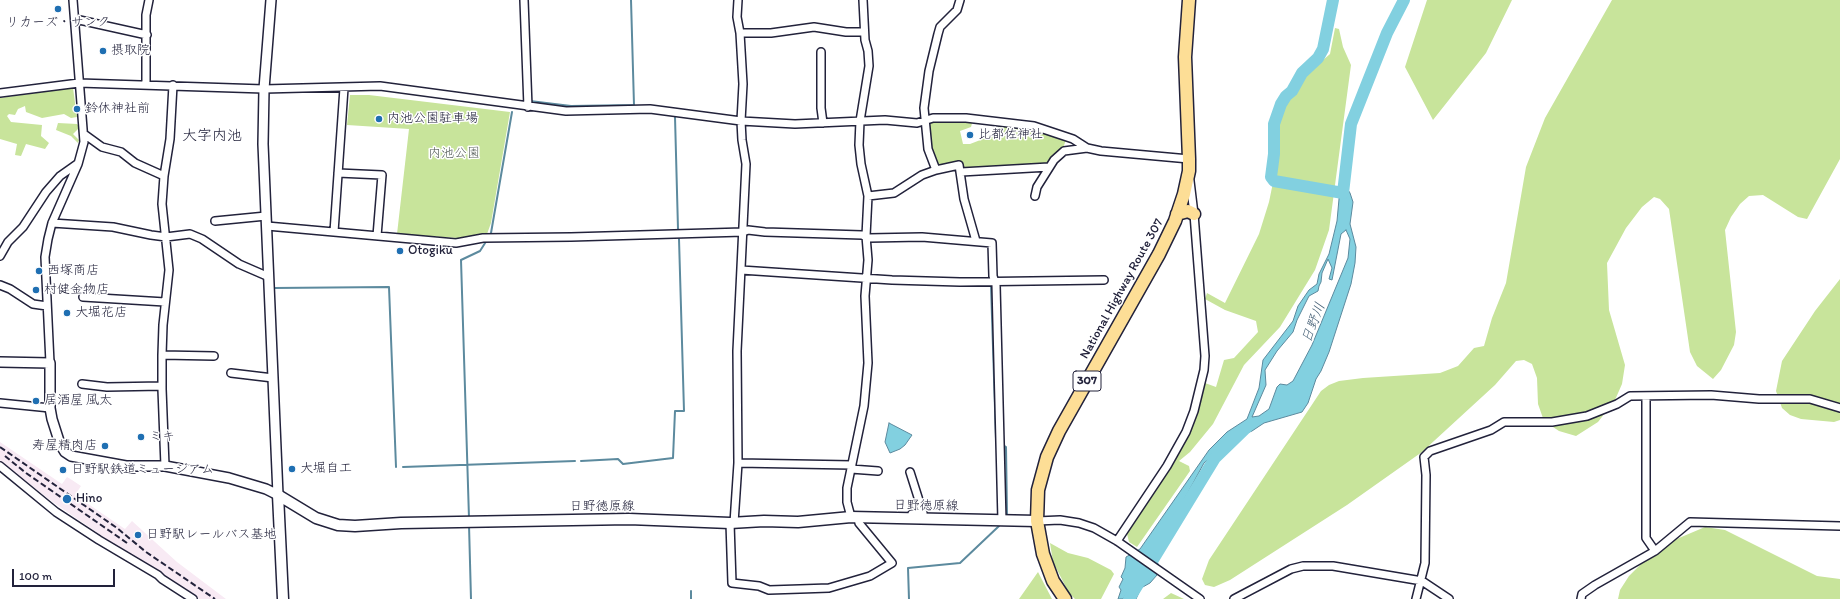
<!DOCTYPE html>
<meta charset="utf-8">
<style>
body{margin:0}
#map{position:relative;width:1840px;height:599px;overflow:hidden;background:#fff;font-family:Itim,sans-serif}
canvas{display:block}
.scale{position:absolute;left:12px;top:569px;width:103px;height:18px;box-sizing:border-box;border:2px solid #22223b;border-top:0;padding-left:5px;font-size:12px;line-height:14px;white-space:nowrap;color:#22223b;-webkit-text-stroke:3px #fff;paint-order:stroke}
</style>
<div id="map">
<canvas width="1840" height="599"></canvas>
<div class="scale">100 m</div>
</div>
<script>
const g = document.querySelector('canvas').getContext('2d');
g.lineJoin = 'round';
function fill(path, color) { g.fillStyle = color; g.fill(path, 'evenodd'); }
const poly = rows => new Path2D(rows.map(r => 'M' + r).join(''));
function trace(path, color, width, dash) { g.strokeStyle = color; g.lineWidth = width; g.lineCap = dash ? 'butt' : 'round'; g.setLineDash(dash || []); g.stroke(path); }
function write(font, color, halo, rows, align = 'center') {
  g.font = font + ' Itim,"Klee One",sans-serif'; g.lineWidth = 3; g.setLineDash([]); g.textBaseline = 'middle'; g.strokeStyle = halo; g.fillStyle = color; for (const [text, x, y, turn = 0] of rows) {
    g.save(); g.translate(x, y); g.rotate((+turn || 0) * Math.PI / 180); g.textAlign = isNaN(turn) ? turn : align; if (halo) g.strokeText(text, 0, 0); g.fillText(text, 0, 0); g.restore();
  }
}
const built = poly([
 [0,442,62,484,67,477,72,480,81,486,75,495,125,529,132,521,177,562,226,599,199,599,108,540,54,503,0,461]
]);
const green = poly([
 [1427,0,1512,0,1486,53,1433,120,1405,67],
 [1612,0,1840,0,1840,159,1807,219,1798,217,1763,195,1749,196,1740,204,1731,217,1725,230,1736,332,1734,345,1721,370,1713,379,1697,366,1690,352,1669,209,1660,199,1654,197,1642,207,1626,228,1607,263,1609,310,1625,365,1622,384,1615,400,1598,422,1576,436,1559,431,1544,421,1538,404,1537,378,1532,364,1524,360,1516,361,1495,385,1422,452,1347,505,1230,580,1214,587,1205,585,1202,579,1209,560,1321,391,1329,385,1339,381,1363,378,1440,373,1458,366,1474,348,1484,346,1492,318,1506,283,1526,167,1545,118],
 [1335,28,1339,29,1343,47,1351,65,1329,230,1315,270,1280,327,1244,365,1213,424,1190,452,1179,461,1189,466,1190,471,1137,547,1129,542,1127,534,1194,420,1205,383,1216,387,1224,360,1234,358,1258,332,1256,321,1225,310,1205,299,1207,293,1225,303,1259,234,1269,202,1277,163,1278,123,1287,99,1297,90,1307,74,1330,54],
 [73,88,77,117,71,118,64,114,42,118,26,112,25,106,18,109,15,115,9,114,7,116,11,122,42,125,41,136,49,143,45,149,26,144,21,156,15,155,17,144,0,139,0,98],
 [350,95,369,95,510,112,491,223,487,234,458,238,397,234,409,129,347,125],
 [973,120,971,127,960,131,963,144,970,144,996,134,999,124,1034,128,1067,137,1062,151,1047,164,964,169,960,163,938,167,930,149,926,122],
 [58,123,77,124,80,127,73,134,79,140,78,143,71,136,56,130],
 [1840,279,1840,420,1834,422,1801,419,1790,415,1782,408,1776,391,1782,361,1815,311],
 [1705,527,1725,530,1817,576,1840,579,1840,599,1618,599,1620,590,1629,576,1643,562,1672,541],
 [1050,543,1068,553,1088,558,1111,570,1114,574,1101,599,1075,599,1069,593,1053,562],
 [1038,572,1052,599,1019,599],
 [1171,593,1184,599,1163,599]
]);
const water = poly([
 [1341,177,1344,177,1345,185,1350,193,1353,202,1350,224,1356,247,1355,263,1351,284,1329,352,1321,371,1316,379,1308,403,1302,412,1264,423,1252,431,1231,440,1204,463,1158,548,1157,561,1159,567,1157,575,1150,583,1141,588,1136,599,1131,599,1139,586,1138,580,1133,584,1123,599,1118,599,1121,590,1119,587,1123,579,1121,577,1125,568,1126,557,1140,549,1209,450,1227,432,1247,419,1259,388,1263,360,1293,321,1298,306,1309,290,1317,284,1319,274,1329,254,1337,221,1341,177],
 [1346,230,1350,239,1348,258,1312,345,1293,381,1287,385,1280,384,1277,387,1269,409,1259,416,1252,417,1266,385,1265,370,1277,351,1293,332,1297,320,1309,296,1318,291,1319,286,1321,282,1322,273,1328,259,1332,268,1329,279,1332,280,1341,234,1346,230],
 [889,423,912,435,905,445,900,449,890,453,885,442,889,423]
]);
const stream = poly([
 [530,101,571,106,634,105,631,0],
 [675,117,678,229],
 [491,233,512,112],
 [991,286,996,439,998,440],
 [274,288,389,287,396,467],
 [1003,445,1006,447,1007,516],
 [581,461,618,459,623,464,673,458,675,411,684,411,679,239],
 [403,467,575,461],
 [469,518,461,260,480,251,487,240],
 [469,525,471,599],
 [691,591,691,599],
 [909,599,908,568,960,563,999,526]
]);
const river = poly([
 [1333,0,1323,49,1318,58,1302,73,1292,91,1286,96,1281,104,1274,124,1274,154,1271,177,1274,181,1343,193],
 [1343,193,1351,124,1387,33,1404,0],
 [1129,599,1215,458,1247,427]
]);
const minor = poly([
 [524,0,528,107],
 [960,0,957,10,940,27,938,34,929,71,924,108,928,149,936,170,959,165,964,199,976,241],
 [75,19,147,35],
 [740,33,771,33,814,27,846,32,864,32],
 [821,52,821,108,823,123],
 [146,84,146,15,149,0],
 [0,93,79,83,264,89,380,86,566,111,650,109,741,121,795,124,885,120,917,123,933,118,966,118,1034,126,1073,139,1087,148,1101,151,1189,159],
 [84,134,102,147,121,152,135,163,164,176],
 [961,172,1049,167],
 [338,173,382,175,377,236],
 [868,196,894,193,922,175,936,170],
 [1035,196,1037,187,1054,160,1064,151,1087,148],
 [215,221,266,216],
 [52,223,113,227,151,235,166,237,190,234,202,239,239,264,269,277],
 [267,226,456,243,483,238,571,237,743,232,748,230,765,232,862,235,869,238,922,237,992,243,993,276,996,285,1002,521],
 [334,232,344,88],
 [0,256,8,242,23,227,46,192,60,176,77,164],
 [741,270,892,280,960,282,1104,280],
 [0,285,10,289,33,304,47,306],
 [83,297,165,302],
 [162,355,214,356],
 [50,363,45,257,48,239,52,223,78,164,84,142,73,0],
 [231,373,273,378],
 [82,384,107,387,162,386],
 [1646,397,1646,538,1655,551],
 [0,403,50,408],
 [738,463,852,465],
 [0,466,56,512,99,540,158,575,162,579,193,599],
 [165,466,162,389,162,355,163,325,169,270,162,204,164,176,170,139,173,85],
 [851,469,878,471],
 [910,472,923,513,912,514],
 [851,517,847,502,847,488,864,406,868,363,865,296,868,260,866,236,868,196,861,164,859,145,860,121,869,66,868,51,865,40,863,0],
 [1037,521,1060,520,1079,523,1094,528,1117,541,1200,599],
 [730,523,732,583,759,586,769,590,800,589,829,588,870,576,892,563,859,523,858,518],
 [734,523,738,463,737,351,746,164,742,140,741,121,743,84,740,33,737,17,738,0],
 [1117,541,1167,466,1186,432,1194,411,1204,370,1205,356,1194,214,1190,181],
 [1234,599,1291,569,1303,566,1333,566,1422,581,1449,599],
 [1416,599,1425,563,1426,475,1424,457,1430,451,1491,430,1504,422,1552,422,1587,416,1617,404,1630,396,1711,395,1759,399,1810,399,1840,408],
 [1581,599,1582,594,1595,585,1655,551,1690,522,1840,526]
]);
const tertiary = poly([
 [271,0,264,89,263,144,278,495],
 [0,362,50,363,50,408,52,419,60,444,65,452,71,456,126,466,165,466,229,478,266,489,278,495]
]);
const secondary = poly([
 [278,495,316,518,338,525,355,526,401,523,629,519,730,523,764,521,798,522,851,517,1037,521],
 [278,495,283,599]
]);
const trunk = poly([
 [1177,214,1188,211,1194,214],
 [1065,599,1053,581,1043,554,1037,521,1038,490,1047,457,1059,431,1159,254,1175,221,1184,194,1189,171,1189,159,1185,57,1189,0]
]);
const rail = poly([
 [0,447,117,528,146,552,215,599],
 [5,456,26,473,127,543]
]);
const markers = [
 [58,9,4,"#1f6fb2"],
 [103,51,4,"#1f6fb2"],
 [77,109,4,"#1f6fb2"],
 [379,119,4,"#1f6fb2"],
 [970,135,4,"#1f6fb2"],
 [400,251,4,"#1f6fb2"],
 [39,271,4,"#1f6fb2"],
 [36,290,4,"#1f6fb2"],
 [67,313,4,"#1f6fb2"],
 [36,401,4,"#1f6fb2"],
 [141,437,4,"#1f6fb2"],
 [105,446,4,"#1f6fb2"],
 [292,469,4,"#1f6fb2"],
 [63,470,4,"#1f6fb2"],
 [67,499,5,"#1f6fb2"],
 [138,535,4,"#1f6fb2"]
];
const shields = [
 [1087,381,28]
];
const shieldNames = [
 ["307",1087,381]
];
const poiNames = [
 ["リカーズ・サンク",58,23,"center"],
 ["摂取院",111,51],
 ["鈴休神社前",85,109],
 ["内池公園駐車場",387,119],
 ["比都佐神社",978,135],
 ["Otogiku",408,251],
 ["西塚商店",47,271],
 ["村健金物店",44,290],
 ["大堀花店",75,313],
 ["居酒屋 風太",44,401],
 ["ミキ",149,437],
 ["寿屋精肉店",97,446,"right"],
 ["大堀自工",300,469],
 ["日野駅鉄道ミュージアム",71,470],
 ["Hino",76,499],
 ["日野駅レールバス基地",146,535]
];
const parkNames = [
 ["内池公園",454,154]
];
const streetNames = [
 ["National Highway Route 307",1122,289,-61],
 ["日野徳原線",926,506,1],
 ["日野徳原線",602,507]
];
const waterNames = [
 ["日野川",1314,323,-69]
];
const quarterNames = [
 ["大字内池",212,136]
];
fill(built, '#f8eaf4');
fill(green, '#c8e49b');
fill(water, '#82d0e0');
trace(water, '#5c8a9e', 1);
trace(stream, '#5c8a9e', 2);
trace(river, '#82d0e0', 12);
trace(minor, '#22223b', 10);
trace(tertiary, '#22223b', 12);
trace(secondary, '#22223b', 13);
trace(trunk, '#22223b', 15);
trace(minor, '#fff', 7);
trace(tertiary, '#fff', 9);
trace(secondary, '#fff', 10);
trace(trunk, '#fdde96', 12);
trace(rail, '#22223b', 2, [6, 3]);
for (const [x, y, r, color] of markers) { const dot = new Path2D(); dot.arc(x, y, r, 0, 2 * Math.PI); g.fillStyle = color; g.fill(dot); trace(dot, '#fff', 1.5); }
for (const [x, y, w] of shields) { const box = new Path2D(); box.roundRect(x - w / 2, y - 10, w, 20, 3); g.fillStyle = '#fff'; g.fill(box); trace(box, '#22223b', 1); }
write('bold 12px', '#22223b', null, shieldNames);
write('13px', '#22223b', '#fff', poiNames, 'left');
write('13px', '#545c58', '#fff', parkNames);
write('13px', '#22223b', '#fff', streetNames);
write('italic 14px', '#445f75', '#fff', waterNames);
write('15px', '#22223b', '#fff', quarterNames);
</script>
